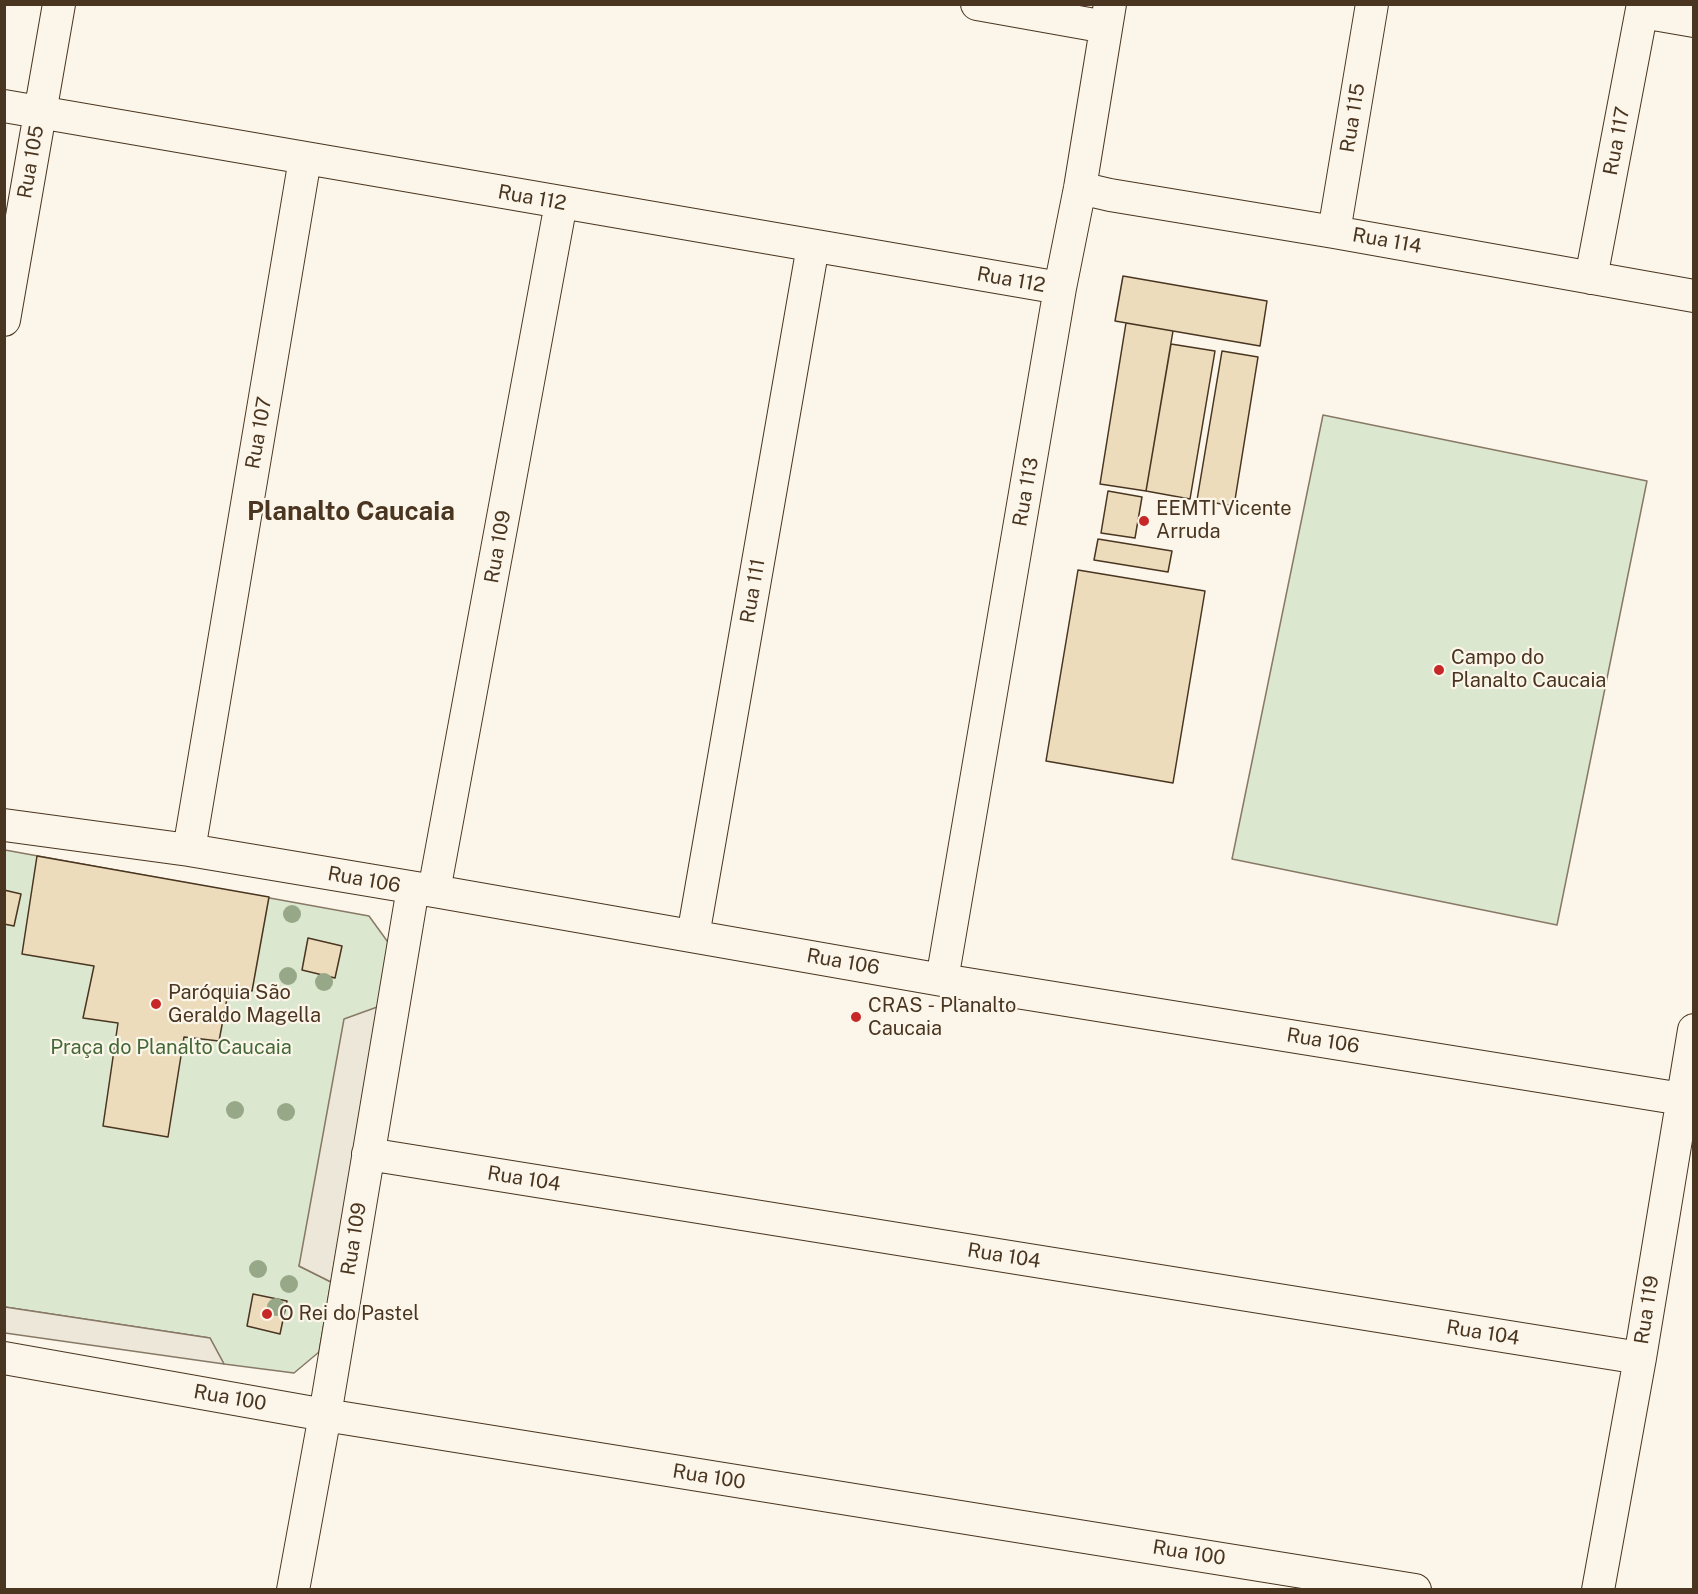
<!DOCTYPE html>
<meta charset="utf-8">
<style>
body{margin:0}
#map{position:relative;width:1698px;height:1594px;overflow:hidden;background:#fbf6e9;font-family:"Public Sans",sans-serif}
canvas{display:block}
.frame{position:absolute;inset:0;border:6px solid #4a3520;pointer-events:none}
</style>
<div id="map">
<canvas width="1698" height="1594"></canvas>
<div class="frame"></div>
</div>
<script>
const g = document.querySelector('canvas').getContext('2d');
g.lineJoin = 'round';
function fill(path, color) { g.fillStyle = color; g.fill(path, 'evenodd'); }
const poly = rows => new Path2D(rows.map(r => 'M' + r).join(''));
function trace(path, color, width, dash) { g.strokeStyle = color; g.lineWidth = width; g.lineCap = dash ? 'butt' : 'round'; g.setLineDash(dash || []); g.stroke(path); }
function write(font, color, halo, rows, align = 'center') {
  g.font = font + ' "Public Sans",sans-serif'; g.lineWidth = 4.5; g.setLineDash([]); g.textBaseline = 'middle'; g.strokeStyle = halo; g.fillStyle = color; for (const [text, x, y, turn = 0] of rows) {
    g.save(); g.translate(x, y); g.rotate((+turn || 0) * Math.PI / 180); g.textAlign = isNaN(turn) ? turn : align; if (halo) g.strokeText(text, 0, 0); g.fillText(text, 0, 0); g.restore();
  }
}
const green = poly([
 [1323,415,1647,481,1557,925,1232,859,1323,415],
 [5,850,369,916,390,945,380,1006,299,1266,331,1282,319,1352,294,1373,224,1364,210,1338,5,1307,5,850]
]);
const parking = poly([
 [380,1006,331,1282,299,1266,344,1019,380,1006],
 [5,1307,210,1338,224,1364,5,1333,5,1307]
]);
const building = poly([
 [1123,276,1267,301,1260,346,1115,321,1123,276],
 [1126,323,1173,331,1146,491,1100,484,1126,323],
 [1171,344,1215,351,1190,499,1146,491,1171,344],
 [1222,351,1258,357,1234,506,1197,500,1222,351],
 [1108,491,1142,497,1135,538,1101,533,1108,491],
 [1098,539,1172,551,1168,572,1094,560,1098,539],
 [1078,570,1205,591,1173,783,1046,761,1078,570],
 [37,856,269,897,252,991,229,988,219,1041,184,1037,168,1137,103,1126,118,1023,83,1018,94,966,22,954,37,856],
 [4,890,21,894,14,926,4,924,4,890],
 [308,938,342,946,335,978,302,970,308,938],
 [253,1294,287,1301,280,1334,247,1326,253,1294]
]);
const minor = poly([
 [977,4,1106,27],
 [1642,12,1694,21],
 [4,106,1060,288],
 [1080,188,1110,195,1334,232,1694,296],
 [1334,232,1372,4],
 [1591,278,1643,4],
 [4,320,59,4],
 [4,825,189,850,434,891,942,980,1682,1099],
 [189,850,305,159],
 [434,891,561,203],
 [693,936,813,246],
 [942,980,1060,288,1080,188,1110,4],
 [368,1154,1640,1358],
 [4,1358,325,1415,1415,1590],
 [293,1590,325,1415,413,888],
 [1598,1590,1640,1358,1694,1030]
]);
const trees = [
 [292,914],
 [288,976],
 [324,982],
 [235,1110],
 [286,1112],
 [258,1269],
 [289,1284],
 [276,1307]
];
const markers = [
 [1144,521,6,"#c62828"],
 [1439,670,6,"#c62828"],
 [156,1004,6,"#c62828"],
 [856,1017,6,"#c62828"],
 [267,1314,6,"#c62828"]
];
const streetNames = [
 ["Rua 115",1353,118,-81],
 ["Rua 117",1617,141,-79],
 ["Rua 105",31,162,-80],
 ["Rua 112",532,198,10],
 ["Rua 114",1387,241,10],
 ["Rua 112",1011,280,10],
 ["Rua 107",259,433,-80],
 ["Rua 113",1026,492,-80],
 ["Rua 109",498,547,-80],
 ["Rua 111",753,591,-80],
 ["Rua 106",364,880,10],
 ["Rua 106",843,962,10],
 ["Rua 106",1323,1041,9],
 ["Rua 104",524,1179,9],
 ["Rua 109",354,1239,-81],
 ["Rua 104",1004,1256,9],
 ["Rua 119",1647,1310,-81],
 ["Rua 104",1483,1333,9],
 ["Rua 100",230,1398,10],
 ["Rua 100",709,1477,9],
 ["Rua 100",1189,1553,9]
];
const poiNames = [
 ["EEMTI Vicente",1156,509],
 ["Arruda",1156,532],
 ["Campo do",1451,658],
 ["Planalto Caucaia",1451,681],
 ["Paróquia São",168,993],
 ["Geraldo Magella",168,1016],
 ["CRAS - Planalto",868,1006],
 ["Caucaia",868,1029],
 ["O Rei do Pastel",279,1314]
];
const parkNames = [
 ["Praça do Planalto Caucaia",171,1048]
];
const districtNames = [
 ["Planalto Caucaia",351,512]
];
fill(green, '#dce7d0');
trace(green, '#887966', 1.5);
fill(parking, '#ede7d9');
trace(parking, '#887966', 1.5);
fill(building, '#ecdcbc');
trace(building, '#4a3520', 1.5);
trace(minor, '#4a3520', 34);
trace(minor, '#fbf6e9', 32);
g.fillStyle = '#96a887';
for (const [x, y] of trees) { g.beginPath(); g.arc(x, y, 9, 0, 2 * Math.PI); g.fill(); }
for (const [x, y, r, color] of markers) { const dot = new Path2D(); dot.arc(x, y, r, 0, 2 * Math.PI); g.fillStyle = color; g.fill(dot); trace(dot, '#fbf6e9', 2); }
write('20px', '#4a3520', '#fbf6e9', streetNames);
write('20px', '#4a3520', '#fbf6e9', poiNames, 'left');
write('20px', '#436837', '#fbf6e9', parkNames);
write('bold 26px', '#4a3520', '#fbf6e9', districtNames);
</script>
